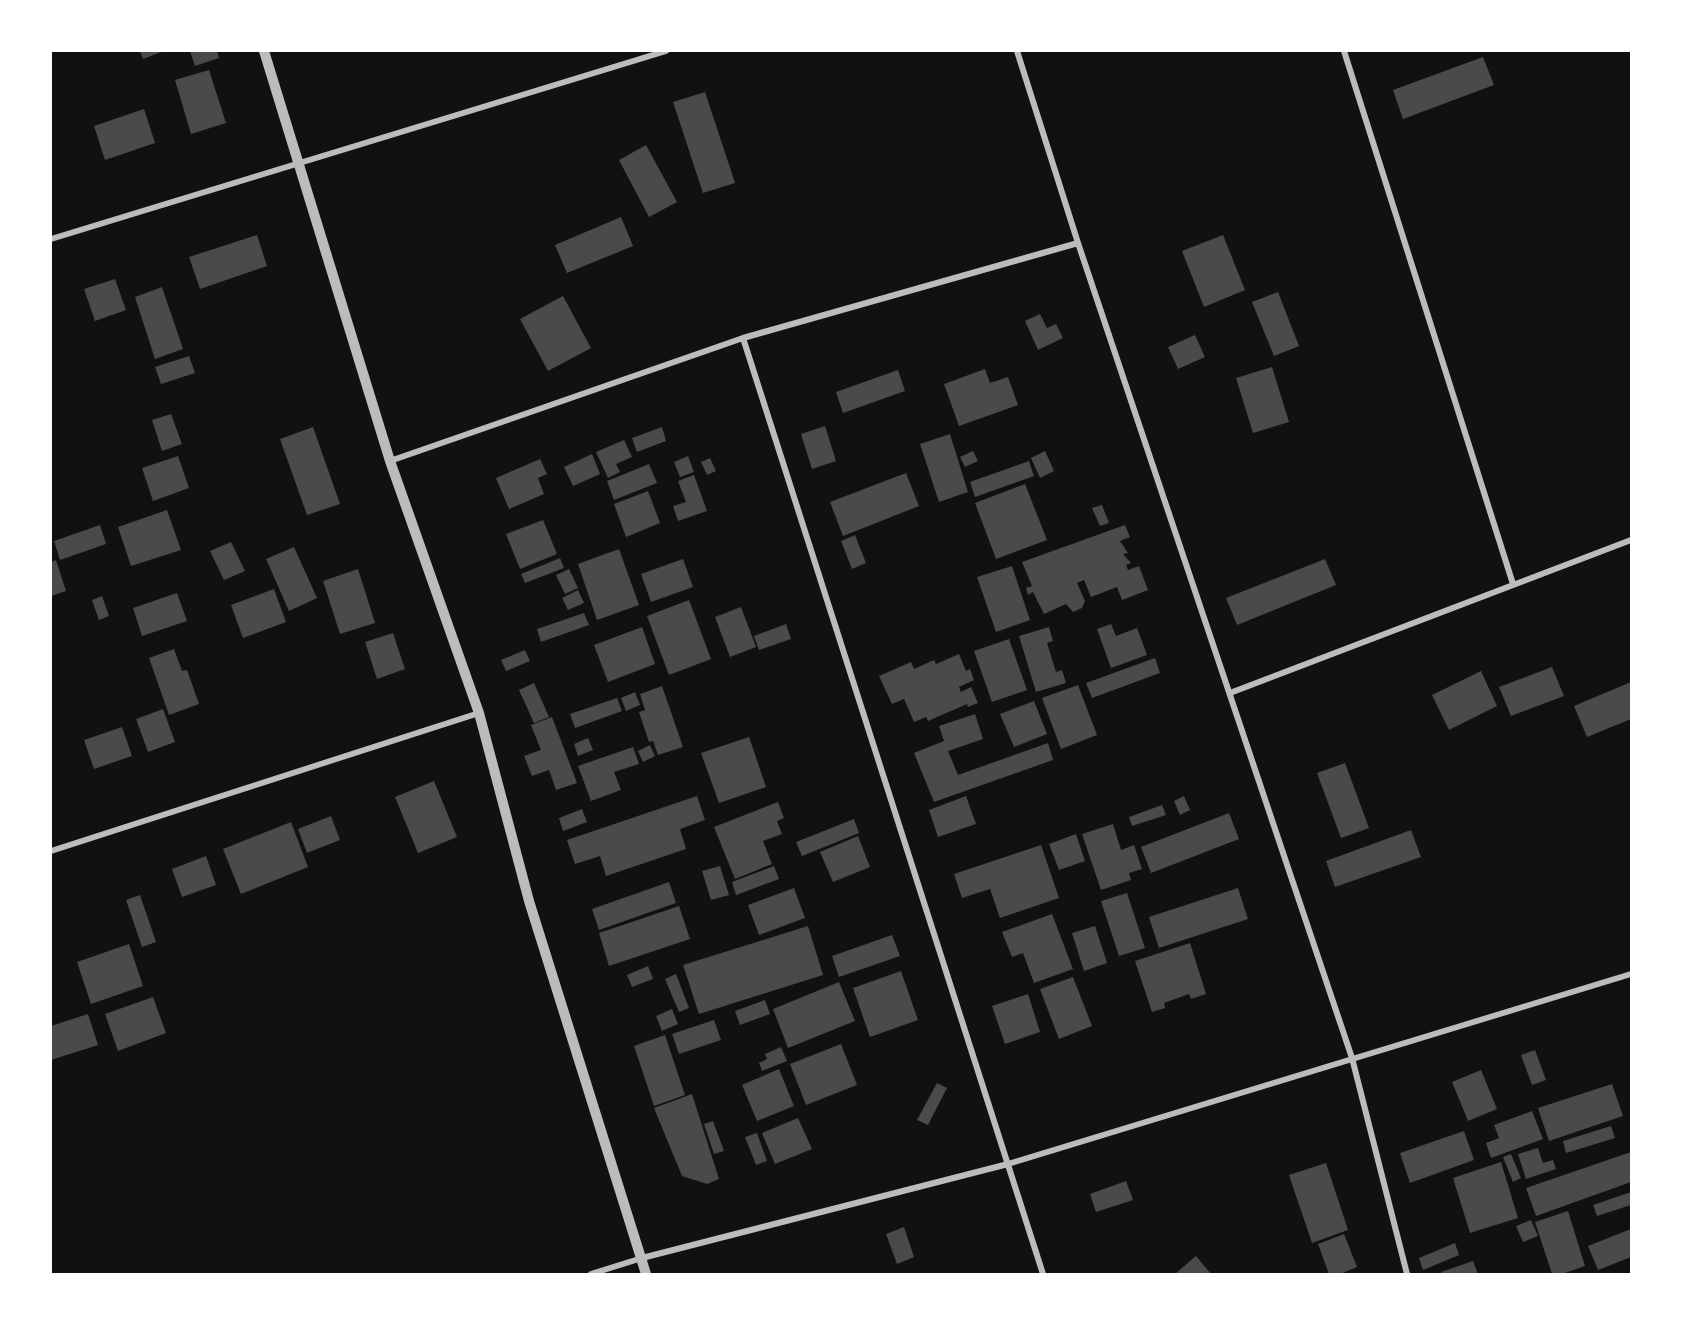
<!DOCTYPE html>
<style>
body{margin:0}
#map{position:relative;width:1682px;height:1325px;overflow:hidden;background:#111;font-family:"Asap Condensed",sans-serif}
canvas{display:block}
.frame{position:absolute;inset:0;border:52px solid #fff;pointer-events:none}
</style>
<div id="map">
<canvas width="1682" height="1325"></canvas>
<div class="frame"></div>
</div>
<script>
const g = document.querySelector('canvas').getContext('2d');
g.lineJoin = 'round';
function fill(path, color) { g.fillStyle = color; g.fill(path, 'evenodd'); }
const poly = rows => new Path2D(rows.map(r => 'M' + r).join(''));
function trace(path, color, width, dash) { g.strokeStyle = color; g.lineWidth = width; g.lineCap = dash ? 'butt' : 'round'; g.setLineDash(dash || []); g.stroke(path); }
const building = poly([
 [140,51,164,51,143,59],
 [190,51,217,51,219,58,195,66],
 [1483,57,1494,85,1403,119,1393,90],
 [209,70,226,123,191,134,175,80],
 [705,92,735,183,703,193,673,102],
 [144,109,155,143,105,160,94,126],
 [646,145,677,202,649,217,619,160],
 [621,217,633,246,567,273,555,245],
 [257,235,267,266,200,289,189,257],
 [1223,235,1245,290,1204,307,1182,251],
 [115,279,126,310,95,321,84,289],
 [162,287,183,349,155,359,135,297],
 [1278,292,1299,346,1274,356,1252,302],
 [563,296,591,348,548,371,520,319],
 [1040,314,1047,328,1056,324,1063,338,1038,350,1025,321],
 [1195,335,1205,357,1178,369,1168,347],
 [189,356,195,373,161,384,155,367],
 [1272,367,1289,422,1253,433,1236,378],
 [985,369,990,383,1008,377,1018,405,959,426,944,384],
 [898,370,905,391,843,413,836,392],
 [171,414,182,444,162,451,152,420],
 [825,426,836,461,812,469,801,434],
 [313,427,340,504,307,515,280,439],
 [662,427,666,441,637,452,632,438],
 [950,434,968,492,939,502,920,444],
 [624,440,632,457,616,464,620,472,608,478,596,452],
 [973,451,978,461,965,467,960,457],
 [1045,451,1054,471,1040,478,1031,458],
 [592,454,600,474,573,486,564,467],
 [178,456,189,488,153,501,142,468],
 [688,456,694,472,680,477,674,462],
 [710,458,716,471,707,475,701,462],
 [540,459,547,474,538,478,544,494,509,509,496,478],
 [1029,461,1034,476,975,497,970,482],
 [649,464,657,483,614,500,607,481],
 [906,473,919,506,843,536,830,502],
 [694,475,707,511,678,521,673,506,686,502,678,481],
 [1025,484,1047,540,996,559,975,503],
 [648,491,660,523,626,537,614,504],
 [1102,505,1109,523,1100,526,1092,508],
 [167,510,181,550,131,566,118,527],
 [543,520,557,554,520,569,506,534],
 [100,525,106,544,60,560,54,541],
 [1125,525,1130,537,1120,541,1128,553,1123,554,1131,563,1126,565,1128,570,1139,566,1148,590,1122,600,1117,587,1091,597,1084,580,1077,583,1085,601,1082,608,1073,612,1066,604,1044,614,1033,592,1028,595,1026,588,1032,586,1022,562],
 [855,535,866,563,852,569,841,541],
 [231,542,245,571,224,580,210,551],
 [294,547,317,598,289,611,266,559],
 [619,549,639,605,597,620,578,564],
 [560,558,564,568,525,583,521,574],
 [683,559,693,587,651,602,641,574],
 [1325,559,1336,585,1237,625,1226,598],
 [56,560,66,591,51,596,51,562],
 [1012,566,1030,620,996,632,977,577],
 [358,569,375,623,340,634,323,581],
 [569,569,578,588,565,594,556,575],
 [274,589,286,622,243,638,231,605],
 [578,590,584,603,568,610,562,598],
 [177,593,187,621,142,636,133,608],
 [102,596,109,616,99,620,92,600],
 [689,600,711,659,669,675,647,616],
 [741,607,756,647,730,657,715,617],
 [584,613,589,625,541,642,537,629],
 [786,624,791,639,759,650,754,636],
 [1111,624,1116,636,1137,628,1147,655,1111,668,1097,629],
 [642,627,655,664,608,682,594,645],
 [1049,627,1053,641,1047,643,1056,672,1062,670,1066,683,1036,692,1019,636],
 [393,633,405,669,377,679,365,642],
 [1009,639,1027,690,992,702,974,651],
 [174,649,182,671,187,670,199,704,169,715,149,658],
 [525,650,530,661,506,671,501,660],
 [959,654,966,671,970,669,974,680,959,687,961,692,971,687,978,703,968,707,967,704,928,721,926,717,914,722,904,699,892,704,879,676,911,662,914,669,934,660,936,664],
 [1155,658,1160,673,1092,698,1086,683],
 [1552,667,1564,696,1511,716,1499,687],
 [1481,671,1497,706,1449,730,1432,695],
 [1631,682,1631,719,1587,737,1574,706],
 [534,683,549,717,534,723,519,690],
 [1078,685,1097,735,1061,749,1042,698],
 [662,686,683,747,658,755,653,741,649,742,639,712,645,710,640,694],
 [635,692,640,705,626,711,621,698],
 [617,698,622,711,575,728,570,714],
 [1034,701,1047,734,1014,747,1000,714],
 [163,709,175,742,148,752,136,719],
 [975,714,983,739,948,751,958,775,1048,743,1053,760,934,802,914,753,944,741,939,726],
 [552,717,577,783,556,790,549,770,532,776,524,756,541,750,531,725],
 [122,727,132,756,94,769,84,740],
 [749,737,766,787,719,803,701,753],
 [588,738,593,750,578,756,574,744],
 [650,745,655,756,643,762,638,751],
 [633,747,639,764,614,772,621,790,591,801,578,766],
 [1345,763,1369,828,1341,838,1317,773],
 [434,781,457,837,418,853,395,797],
 [697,796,705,820,680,829,686,849,606,876,600,856,575,864,567,840],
 [966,796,976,824,938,837,929,810],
 [1184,796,1190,810,1180,815,1174,801],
 [778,802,784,818,777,821,782,834,763,841,772,864,735,879,714,827],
 [1162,805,1166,815,1132,826,1129,817],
 [582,809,587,822,563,831,559,818],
 [1229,813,1239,839,1151,873,1141,847],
 [331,816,340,840,307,853,298,829],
 [854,819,859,833,802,856,796,842],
 [291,822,308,867,241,894,223,849],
 [1113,824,1121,850,1134,845,1142,869,1129,873,1131,880,1101,890,1082,834],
 [1411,830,1421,857,1335,887,1326,861],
 [1076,834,1085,861,1059,870,1049,844],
 [858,836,870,867,833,882,820,852],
 [1041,845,1059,898,1000,918,990,889,962,898,954,874],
 [206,856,216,885,182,897,172,869],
 [720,866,729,895,711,900,702,871],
 [774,866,779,879,736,895,732,882],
 [669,882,676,903,599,930,592,909],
 [794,888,805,918,759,935,748,905],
 [1238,888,1248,919,1159,948,1149,917],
 [1127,893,1145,948,1119,956,1101,901],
 [140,895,156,942,142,947,126,900],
 [679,906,690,939,609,966,599,933],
 [1052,914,1073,969,1034,983,1023,953,1012,957,1002,932],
 [808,926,823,975,699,1014,683,965],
 [1095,926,1107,963,1084,971,1072,933],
 [892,935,900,956,839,977,832,956],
 [1190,943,1206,994,1191,999,1189,994,1164,1003,1165,1008,1152,1012,1135,961],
 [129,944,143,986,91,1004,77,962],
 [648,966,653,979,632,987,627,975],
 [901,971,918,1020,870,1037,853,988],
 [676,974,689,1008,679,1012,665,979],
 [1073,977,1092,1026,1059,1039,1040,989],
 [839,982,855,1021,788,1048,773,1009],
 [1028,994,1040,1032,1005,1044,992,1006],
 [153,997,166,1033,118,1051,105,1014],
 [765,1000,770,1014,740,1025,735,1011],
 [672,1009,678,1024,662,1031,656,1016],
 [88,1014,98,1045,51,1060,51,1026],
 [714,1020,721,1040,679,1054,672,1034],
 [665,1035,685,1095,654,1106,634,1046],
 [841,1044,857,1085,806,1105,790,1064],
 [781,1047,787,1061,762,1071,759,1063,767,1059,765,1054],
 [1535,1050,1546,1080,1532,1085,1521,1055],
 [779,1069,794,1106,757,1121,742,1085],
 [1481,1070,1497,1109,1468,1121,1452,1082],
 [937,1083,947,1088,928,1125,917,1120],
 [1612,1084,1623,1116,1549,1141,1538,1108],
 [692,1094,719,1179,707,1184,682,1176,654,1108],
 [1532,1111,1543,1139,1491,1158,1486,1143,1499,1138,1494,1125],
 [798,1118,812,1149,775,1164,762,1133],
 [713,1121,724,1151,714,1154,704,1124],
 [1611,1126,1615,1138,1566,1153,1563,1141],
 [1464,1131,1474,1160,1410,1183,1400,1153],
 [757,1133,767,1161,756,1165,745,1137],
 [1538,1148,1543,1163,1553,1160,1556,1169,1526,1179,1518,1154],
 [1631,1152,1631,1182,1536,1216,1526,1188],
 [1511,1154,1521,1178,1513,1182,1503,1157],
 [1501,1162,1518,1218,1470,1233,1453,1178],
 [1326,1163,1348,1230,1312,1243,1289,1175],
 [1126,1181,1133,1200,1096,1212,1090,1194],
 [1631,1192,1631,1205,1597,1216,1593,1205],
 [1568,1211,1585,1266,1562,1274,1552,1274,1535,1222],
 [1531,1220,1538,1236,1523,1242,1516,1226],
 [904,1227,914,1257,897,1264,886,1234],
 [1631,1229,1631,1257,1598,1270,1588,1246],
 [1344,1234,1357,1267,1340,1274,1329,1274,1318,1244],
 [1455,1243,1459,1255,1423,1270,1419,1258],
 [1196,1256,1211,1274,1175,1274],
 [1473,1261,1478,1274,1442,1274,1441,1272]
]);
const minor = poly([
 [1017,51,1078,243,1352,1058,1407,1274],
 [1344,51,1513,584],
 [51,239,666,51],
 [743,338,1043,1274],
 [390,461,743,338,1078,243],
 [1230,693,1631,540],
 [51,851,479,713],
 [591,1274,642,1258,1008,1164,1631,974]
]);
const tertiary = poly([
 [264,51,390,461,479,713,529,901,646,1274]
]);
fill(building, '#4a4a4a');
trace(minor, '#bcbcbc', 6);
trace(tertiary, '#bcbcbc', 10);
</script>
